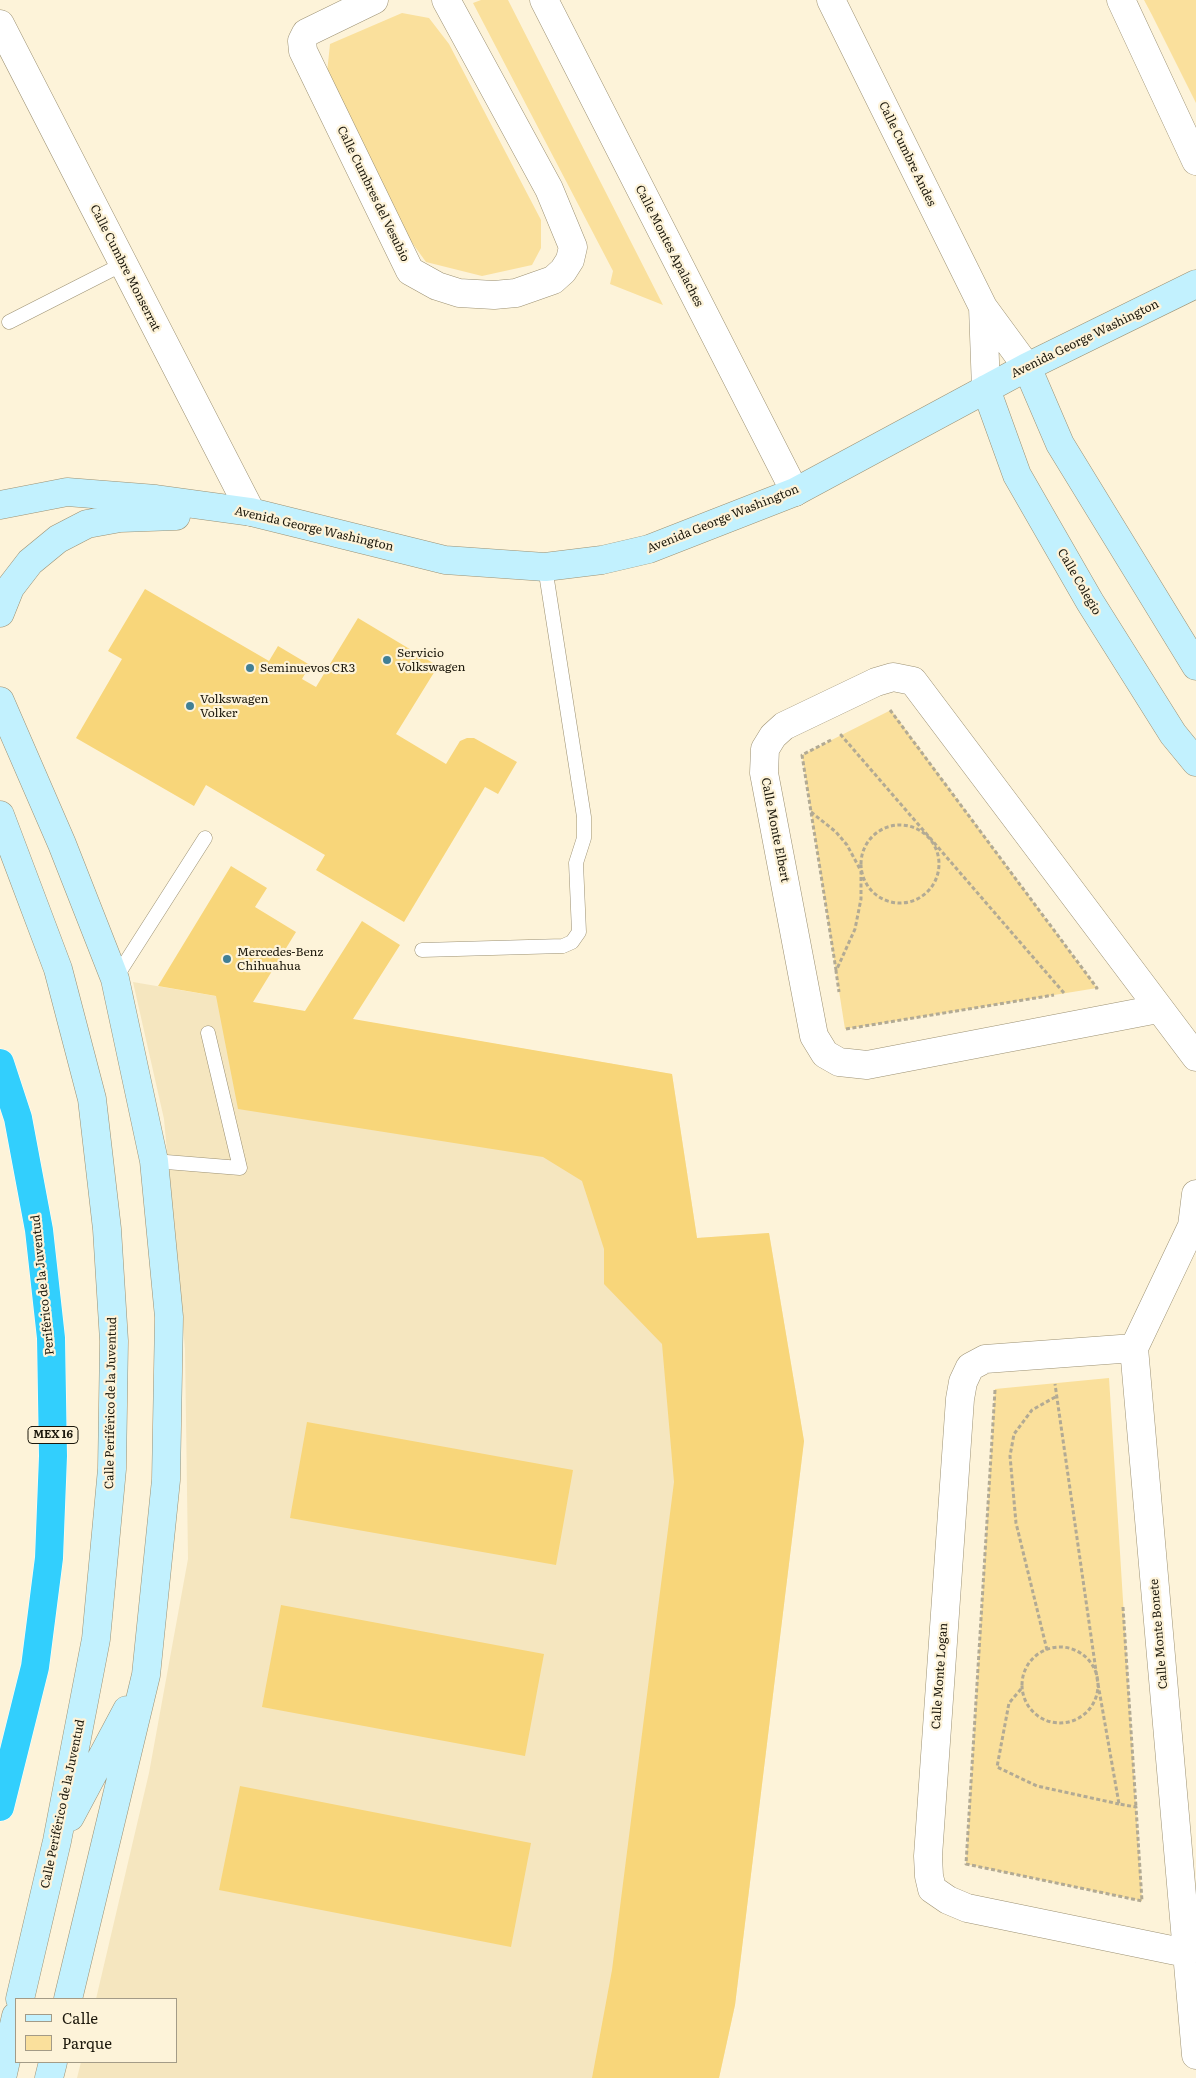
<!DOCTYPE html>
<meta charset="utf-8">
<style>
body{margin:0}
#map{position:relative;width:1196px;height:2078px;overflow:hidden;background:#fdf3d9;font-family:Literata,serif}
canvas{display:block}
.legend{position:absolute;left:15px;top:1998px;width:162px;height:65px;box-sizing:border-box;background:#fdf3d9;border:1px solid #a39b87;margin:0;padding:6px 9px;list-style:none;font-size:15px;color:#1c180c}
.legend li{display:flex;align-items:center;gap:10px;height:25px}
.legend b{width:25px;border:1px solid #a39b87}
</style>
<div id="map">
<canvas width="1196" height="2078"></canvas>
<ul class="legend">
<li><b style="height:6px;background:#c2f1fe"></b>Calle</li>
<li><b style="height:14px;background:#fae09c"></b>Parque</li>
</ul>
</div>
<script>
const g = document.querySelector('canvas').getContext('2d');
g.lineJoin = 'round';
function fill(path, color) { g.fillStyle = color; g.fill(path, 'evenodd'); }
const poly = rows => new Path2D(rows.map(r => 'M' + r).join(''));
function trace(path, color, width, dash) { g.strokeStyle = color; g.lineWidth = width; g.lineCap = dash ? 'butt' : 'round'; g.setLineDash(dash || []); g.stroke(path); }
function write(font, color, halo, rows, align = 'center') {
  g.font = font + ' Literata,serif'; g.lineWidth = 4.5; g.setLineDash([]); g.textBaseline = 'middle'; g.strokeStyle = halo; g.fillStyle = color; for (const [text, x, y, turn = 0] of rows) {
    g.save(); g.translate(x, y); g.rotate((+turn || 0) * Math.PI / 180); g.textAlign = isNaN(turn) ? turn : align; if (halo) g.strokeText(text, 0, 0); g.fillText(text, 0, 0); g.restore();
  }
}
const built = poly([
 [133,982,672,1074,697,1238,769,1233,804,1441,735,2005,719,2078,77,2078,81,2062,176,2062,176,1999,96,1999,149,1773,188,1559,185,1349,164,1119]
]);
const green = poly([
 [481,0,508,0,663,305,610,284,613,271,473,3],
 [1144,0,1196,0,1196,103,1152,15],
 [402,13,429,18,449,44,541,220,541,248,532,265,482,276,426,262,405,233,327,73,330,44],
 [891,710,1097,988,845,1029,802,755],
 [1109,1378,1136,1807,1142,1901,966,1864,995,1389]
]);
const building = poly([
 [145,589,269,661,278,646,310,665,302,679,316,687,358,618,438,666,396,734,446,764,460,741,467,738,474,738,517,762,498,794,485,787,404,922,316,870,325,855,206,785,194,806,76,738,122,659,108,651],
 [231,866,267,888,255,907,296,932,253,1002,305,1011,362,921,400,945,353,1019,672,1074,697,1238,769,1233,804,1441,735,2005,719,2078,592,2078,612,1970,674,1482,662,1344,604,1284,604,1249,582,1181,543,1157,238,1109,216,996,158,986],
 [307,1422,573,1470,556,1565,290,1518],
 [281,1605,544,1654,525,1756,262,1707],
 [240,1786,531,1843,511,1947,219,1890]
]);
const path = poly([
 [890,710,1097,988,1095,988],
 [842,735,841,735,1064,993],
 [831,740,802,755,836,970],
 [811,812,836,832,847,845,861,871,861,899,855,929,836,971,839,992],
 '861 864a39 39 0 1 1 78 0a39 39 0 1 1-78 0Z',
 [846,1029,1054,995],
 [995,1390,966,1864,1142,1901,1136,1807,1119,1804,1097,1678,1055,1384],
 [1123,1607,1136,1807],
 '1022 1685a38 38 0 1 1 76 0a38 38 0 1 1-76 0Z',
 [1047,1650,1016,1523,1010,1456,1014,1434,1032,1410,1057,1396],
 [1021,1689,1009,1703,997,1767,1037,1786,1119,1804]
]);
const lane = poly([
 [9,322,123,264],
 [422,950,563,946,572,942,579,932,576,863,584,838,584,817,545,567],
 [115,979,205,838],
 [154,1161,240,1168,208,1033]
]);
const street = poly([
 [374,0,306,33,302,41,303,51,410,271,437,286,459,293,494,295,516,293,553,280,563,271,570,260,573,247,549,189,446,0],
 [544,0,795,492],
 [831,0,983,307,1027,367],
 [1121,0,1196,161],
 [0,24,251,512],
 [983,307,986,389],
 [1158,1009,867,1065,839,1062,825,1054,814,1036,764,773,765,749,773,736,784,726,876,682,893,677,913,681,1196,1057],
 [1196,1194,1192,1226,1196,1225],
 [1192,1226,1134,1348,1196,2055],
 [1134,1348,985,1359,970,1367,963,1382,960,1399,928,1856,929,1876,932,1889,948,1900,967,1908,1186,1953]
]);
const secondary = poly([
 [1027,367,1060,444,1196,666],
 [986,389,1017,475,1090,602,1173,734,1196,762],
 [0,505,67,492,156,499,251,512,445,560,545,567,602,560,649,549,795,492,1027,367,1196,284],
 [0,613,10,588,30,562,58,539,87,524,120,518,176,516],
 [0,701,62,844,115,979,154,1161,169,1317,166,1480,146,1675,68,1999],
 [0,815,58,969,92,1099,107,1229,114,1341,112,1469,96,1639,57,1841,20,1999],
 [70,1817,127,1710],
 [2,2078,16,2016],
 [49,2078,53,2062]
]);
const highway = poly([
 [0,1063,18,1118,39,1230,51,1338,53,1456,49,1558,35,1667,0,1807]
]);
const markers = [
 [387,660,5,"#417f95"],
 [250,668,5,"#417f95"],
 [190,706,5,"#417f95"],
 [227,959,5,"#417f95"]
];
const shields = [
 [53,1435,50]
];
const shieldNames = [
 ["MEX 16",53,1435]
];
const streetNames = [
 ["Calle Cumbre Andes",907,154,64],
 ["Calle Cumbres del Vesubio",373,194,64],
 ["Calle Montes Apalaches",669,246,63],
 ["Calle Cumbre Monserrat",125,268,63],
 ["Avenida George Washington",1085,339,-26],
 ["Avenida George Washington",723,519,-22],
 ["Avenida George Washington",314,529,13],
 ["Calle Colegio",1079,582,60],
 ["Calle Monte Elbert",775,830,79],
 ["Periférico de la Juventud",43,1285,-96],
 ["Calle Periférico de la Juventud",111,1403,-89],
 ["Calle Monte Bonete",1159,1634,-95],
 ["Calle Monte Logan",940,1676,-86],
 ["Calle Periférico de la Juventud",63,1804,-78]
];
const poiNames = [
 ["Servicio",397,653],
 ["Volkswagen",397,667],
 ["Seminuevos CR3",260,668],
 ["Volkswagen",200,699],
 ["Volker",200,713],
 ["Mercedes-Benz",237,952],
 ["Chihuahua",237,966]
];
fill(built, '#f5e6bf');
fill(green, '#fae09c');
fill(building, '#f8d67a');
trace(lane, '#9c9173', 15);
trace(street, '#9c9173', 29);
trace(secondary, '#9c9173', 29);
trace(highway, '#fff', 29);
trace(path, '#b2aa94', 3, [4, 2.5]);
trace(lane, '#fff', 14);
trace(street, '#fff', 28);
trace(secondary, '#c2f1fe', 28);
trace(highway, '#32cffd', 28);
for (const [x, y, r, color] of markers) { const dot = new Path2D(); dot.arc(x, y, r, 0, 2 * Math.PI); g.fillStyle = color; g.fill(dot); trace(dot, '#fdf3d9', 2); }
for (const [x, y, w] of shields) { const box = new Path2D(); box.roundRect(x - w / 2, y - 8.5, w, 17, 4); g.fillStyle = '#fdf3d9'; g.fill(box); trace(box, '#1c180c', 1); }
write('bold 11px', '#1c180c', null, shieldNames);
write('12px', '#1c180c', '#fdf3d9', streetNames);
write('12px', '#1c180c', '#fdf3d9', poiNames, 'left');
</script>
